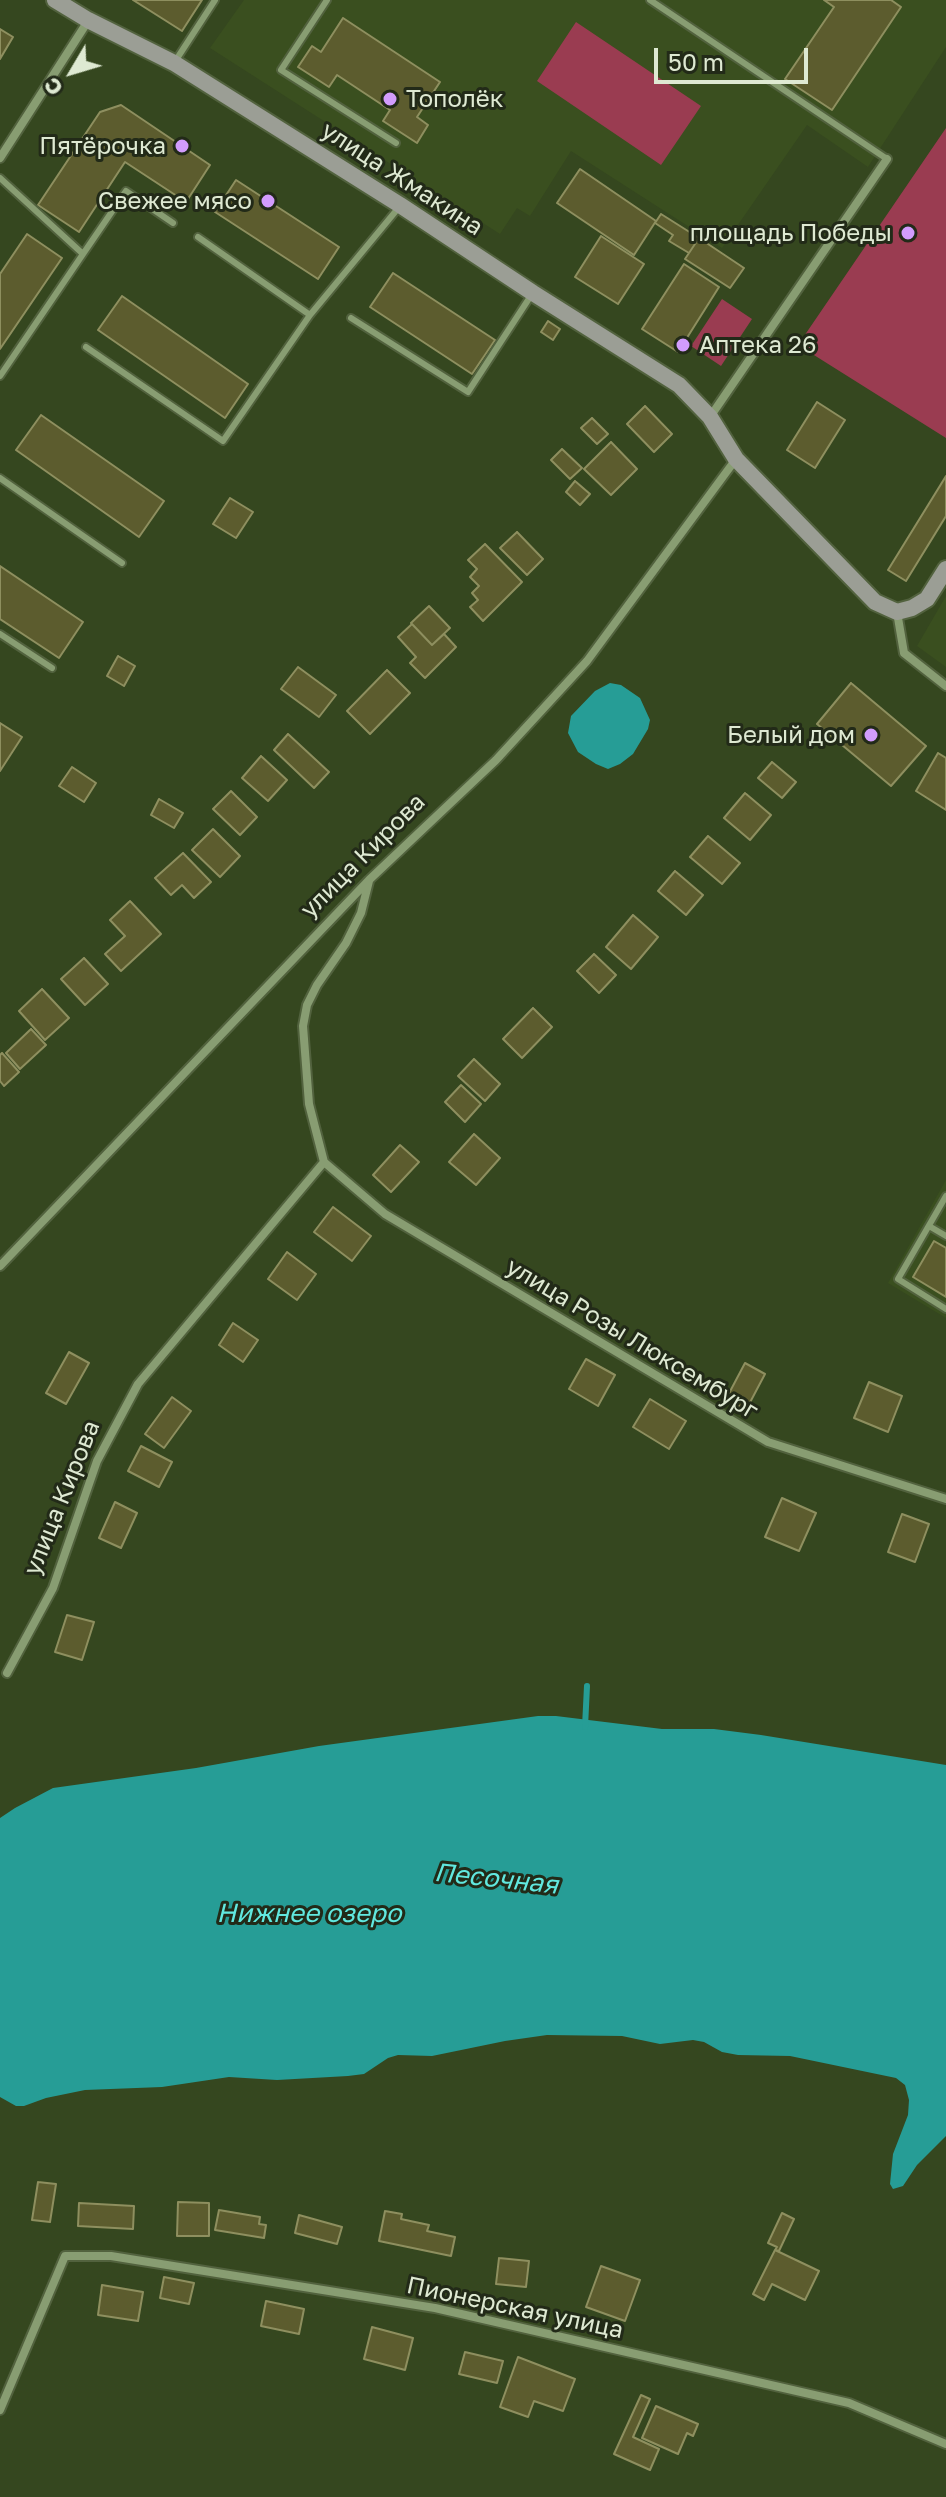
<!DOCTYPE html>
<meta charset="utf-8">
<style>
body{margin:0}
#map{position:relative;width:946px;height:2497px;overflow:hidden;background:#35471f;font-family:"Golos Text",sans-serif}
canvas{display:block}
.north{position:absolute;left:32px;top:32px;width:80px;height:80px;-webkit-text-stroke:6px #222a18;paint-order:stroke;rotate:232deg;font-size:22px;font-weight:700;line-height:32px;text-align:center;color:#dee9d2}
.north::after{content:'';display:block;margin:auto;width:28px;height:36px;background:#dee9d2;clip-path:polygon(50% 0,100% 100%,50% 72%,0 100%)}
.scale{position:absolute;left:654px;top:48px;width:154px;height:36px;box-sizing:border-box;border:4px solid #dee9d2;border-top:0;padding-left:10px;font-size:24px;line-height:28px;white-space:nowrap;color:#dee9d2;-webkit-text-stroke:6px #222a18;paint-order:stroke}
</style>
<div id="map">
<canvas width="946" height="2497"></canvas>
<div class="north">С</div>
<div class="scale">50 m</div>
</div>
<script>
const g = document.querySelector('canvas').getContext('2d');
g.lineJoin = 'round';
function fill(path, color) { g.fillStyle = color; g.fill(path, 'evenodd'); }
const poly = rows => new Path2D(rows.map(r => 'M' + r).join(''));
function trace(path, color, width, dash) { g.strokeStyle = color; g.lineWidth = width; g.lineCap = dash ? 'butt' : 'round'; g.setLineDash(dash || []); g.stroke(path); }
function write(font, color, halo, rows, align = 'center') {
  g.font = font + ' "Golos Text",sans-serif'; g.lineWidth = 6; g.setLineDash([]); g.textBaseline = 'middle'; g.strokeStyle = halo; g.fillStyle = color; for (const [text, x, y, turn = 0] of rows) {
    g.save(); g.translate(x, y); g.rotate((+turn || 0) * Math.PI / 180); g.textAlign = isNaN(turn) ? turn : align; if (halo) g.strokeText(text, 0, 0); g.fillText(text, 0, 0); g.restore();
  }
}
const built = poly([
 [244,0,946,0,946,47,868,167,807,125,722,248,571,151,530,216,517,208,500,234,210,48],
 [946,596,946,667,917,646],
 [946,1180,946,1318,888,1283]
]);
const green = poly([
 [576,22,701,106,661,165,537,81],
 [946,128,946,438,798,345],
 [722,299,752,319,721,366,691,346]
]);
const water = poly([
 [610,683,621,685,640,698,650,720,648,729,633,754,620,764,608,769,596,764,578,752,568,733,571,716,595,691],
 [538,1716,556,1716,662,1729,714,1729,761,1735,946,1765,946,2136,917,2165,903,2186,893,2189,890,2184,893,2154,908,2115,909,2100,905,2085,896,2078,790,2056,738,2055,722,2052,704,2042,693,2040,660,2044,622,2036,547,2035,505,2041,432,2056,398,2055,388,2058,364,2074,348,2076,277,2080,229,2077,162,2087,85,2090,46,2098,24,2106,16,2106,0,2097,0,1818,15,1808,53,1788,196,1768,319,1746]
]);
const stream = poly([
 [585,1727,587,1686]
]);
const building = poly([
 [133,0,202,0,182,31,133,0],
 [824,0,891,0,901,7,832,110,785,79,834,7,824,0],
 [343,18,440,82,417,117,428,125,417,143,383,121,390,110,337,75,329,87,298,67,312,46,321,52,343,18],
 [0,29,13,37,0,59,0,29],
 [121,105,210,165,186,202,125,162,79,232,38,205,100,112,121,105],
 [580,169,656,221,634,255,557,203,580,169],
 [236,180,339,247,318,279,215,212,236,180],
 [661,214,699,238,689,253,669,241,673,235,655,223,661,214],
 [27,234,62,258,0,349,0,274,27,234],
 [601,236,644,264,618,304,575,277,601,236],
 [699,238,744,268,730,288,685,259,699,238],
 [684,264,719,287,678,352,642,329,684,264],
 [393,273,495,340,472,374,370,307,393,273],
 [122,296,248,384,225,418,98,330,122,296],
 [548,321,560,329,553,340,541,332,548,321],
 [817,402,845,420,815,468,787,450,817,402],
 [645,406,672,434,654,452,627,424,645,406],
 [41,415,164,501,139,537,16,450,41,415],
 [592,418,608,434,597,444,581,428,592,418],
 [611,442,637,469,611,495,584,469,611,442],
 [562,449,582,468,570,479,551,460,562,449],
 [946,476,946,516,906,581,888,570,946,476],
 [575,481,590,494,580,505,566,492,575,481],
 [230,498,253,512,236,538,213,524,230,498],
 [517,532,543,559,527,575,500,548,517,532],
 [485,544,522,582,483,621,470,607,478,600,472,593,479,586,470,577,477,569,468,560,485,544],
 [0,566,83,622,59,658,0,619,0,566],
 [429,606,450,628,432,645,411,623,429,606],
 [412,624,432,645,444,634,456,647,425,678,410,663,416,657,398,637,412,624],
 [118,656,135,666,124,686,107,676,118,656],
 [298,667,336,695,319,717,281,689,298,667],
 [387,670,410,693,370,734,347,711,387,670],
 [851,683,926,746,891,786,817,724,851,683],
 [0,723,22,737,0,771,0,723],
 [288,734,329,772,314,788,274,750,288,734],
 [938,753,946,758,946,810,916,791,938,753],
 [261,756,287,780,268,801,242,778,261,756],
 [772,762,796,782,782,798,758,778,772,762],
 [72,767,96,783,84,802,59,786,72,767],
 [231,791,257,817,240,835,213,809,231,791],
 [745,793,771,815,750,840,724,818,745,793],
 [159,799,183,813,174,828,151,815,159,799],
 [213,829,240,856,220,877,192,850,213,829],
 [708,836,740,863,722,884,690,857,708,836],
 [183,853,211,882,194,898,182,885,171,895,155,878,183,853],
 [675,871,703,895,686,915,658,891,675,871],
 [130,901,161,934,121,971,105,954,125,936,110,920,130,901],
 [633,915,658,937,631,969,606,947,633,915],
 [594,954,616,975,599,993,577,971,594,954],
 [84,958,108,984,85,1005,61,979,84,958],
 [42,989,69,1018,45,1040,19,1011,42,989],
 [533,1008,552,1027,522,1058,503,1039,533,1008],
 [31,1029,46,1045,20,1069,6,1053,31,1029],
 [2,1053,19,1072,4,1086,0,1081,0,1055,2,1053],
 [474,1059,500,1084,485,1101,458,1076,474,1059],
 [461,1085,481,1104,465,1122,445,1102,461,1085],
 [474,1134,500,1158,476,1185,449,1162,474,1134],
 [400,1145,419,1162,391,1192,373,1175,400,1145],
 [333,1207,371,1236,352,1261,314,1232,333,1207],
 [934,1241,946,1248,946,1297,913,1277,934,1241],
 [287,1252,316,1274,297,1300,268,1279,287,1252],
 [233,1323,258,1340,243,1362,219,1345,233,1323],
 [69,1352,89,1363,66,1404,46,1393,69,1352],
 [586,1359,615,1375,598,1406,569,1389,586,1359],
 [745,1363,765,1374,746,1410,726,1399,745,1363],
 [869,1382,902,1396,888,1432,854,1418,869,1382],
 [172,1397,191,1411,164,1448,145,1434,172,1397],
 [650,1399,686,1421,669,1449,633,1427,650,1399],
 [141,1446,172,1462,159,1487,128,1471,141,1446],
 [782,1498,816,1513,799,1551,765,1537,782,1498],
 [115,1502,137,1513,121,1548,99,1538,115,1502],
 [902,1514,929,1524,915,1562,888,1552,902,1514],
 [67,1615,94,1622,82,1660,55,1652,67,1615],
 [38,2182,56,2184,50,2222,32,2220,38,2182],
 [178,2202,209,2203,209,2236,177,2236,178,2202],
 [79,2203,134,2206,133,2229,78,2226,79,2203],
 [219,2210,260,2217,259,2224,266,2225,264,2238,215,2230,219,2210],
 [385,2211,402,2214,401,2219,429,2225,427,2231,455,2237,451,2256,379,2241,385,2211],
 [782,2213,794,2219,779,2251,775,2250,777,2247,768,2243,782,2213],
 [299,2215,342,2227,337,2244,295,2233,299,2215],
 [775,2250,819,2271,805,2300,772,2284,764,2300,753,2294,775,2250],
 [499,2258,529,2261,526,2287,496,2284,499,2258],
 [601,2266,640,2280,625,2321,586,2307,601,2266],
 [164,2277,194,2283,189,2304,160,2298,164,2277],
 [102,2285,143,2292,138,2321,98,2315,102,2285],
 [266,2301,304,2309,299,2334,261,2326,266,2301],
 [372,2327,413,2338,405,2370,364,2359,372,2327],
 [465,2352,503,2361,497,2383,459,2374,465,2352],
 [518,2357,575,2379,563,2411,534,2401,528,2417,500,2407,518,2357],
 [641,2395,650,2399,633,2437,659,2449,650,2470,614,2454,641,2395],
 [656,2406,698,2424,693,2436,687,2433,678,2454,642,2438,656,2406]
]);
const lane = poly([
 [327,0,281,70,396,143],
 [650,0,887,159],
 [176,60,215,0],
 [0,178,83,254,126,191,173,223],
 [198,237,310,315],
 [351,318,468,392,532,294],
 [86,347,223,441,310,315,400,206],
 [0,376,83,254],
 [0,478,122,563],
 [0,634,52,668],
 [946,1196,898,1279,946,1309],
 [929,1226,946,1236]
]);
const street = poly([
 [0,158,88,21],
 [710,417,887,159],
 [897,612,904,653,946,686],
 [324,1162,385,1214,768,1442,946,1499],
 [324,1162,309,1104,303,1026,307,1005,317,985,346,943,361,913,369,881],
 [0,1266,369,880,496,760,587,661,736,459],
 [7,1673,53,1588,97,1461,138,1384,324,1162],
 [0,2410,65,2256,111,2256,435,2308,849,2403,946,2444]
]);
const secondary = poly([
 [55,0,88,20,174,63,400,205,533,293,679,385,710,417,736,459,875,602,897,612,912,608,927,599,946,569]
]);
const markers = [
 [390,99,8,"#d29cfd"],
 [182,146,8,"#d29cfd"],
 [268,201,8,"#d29cfd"],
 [908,233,8,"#d29cfd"],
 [683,345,8,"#d29cfd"],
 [871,735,8,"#d29cfd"]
];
const poiNames = [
 ["Тополёк",406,99,"left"],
 ["Пятёрочка",166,146],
 ["Свежее мясо",252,201],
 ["площадь Победы",892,233],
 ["Аптека 26",699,345,"left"],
 ["Белый дом",855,735]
];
const streetNames = [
 ["улица Жмакина",402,179,33],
 ["улица Кирова",363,856,-45],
 ["улица Розы Люксембург",632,1339,31],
 ["улица Кирова",62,1498,-68],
 ["Пионерская улица",515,2308,12]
];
const waterNames = [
 ["Песочная",496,1879,6],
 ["Нижнее озеро",309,1914]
];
fill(built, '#3a4f1f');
fill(green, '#9a3c51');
fill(water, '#269d96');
trace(stream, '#269d96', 6);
fill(building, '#5c5c2e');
trace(building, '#8e8f5f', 2);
trace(lane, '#52623e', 10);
trace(street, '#52623e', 12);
trace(secondary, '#52623e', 20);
trace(lane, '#889d72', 6);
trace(street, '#889d72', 8);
trace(secondary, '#9b9e95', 16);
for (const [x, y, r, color] of markers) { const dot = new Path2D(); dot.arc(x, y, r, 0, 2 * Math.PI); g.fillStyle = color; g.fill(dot); trace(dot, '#222a18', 3); }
write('24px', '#dee9d2', '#222a18', poiNames, 'right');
write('24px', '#dee9d2', '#222a18', streetNames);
write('italic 26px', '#61e8df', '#222a18', waterNames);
</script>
